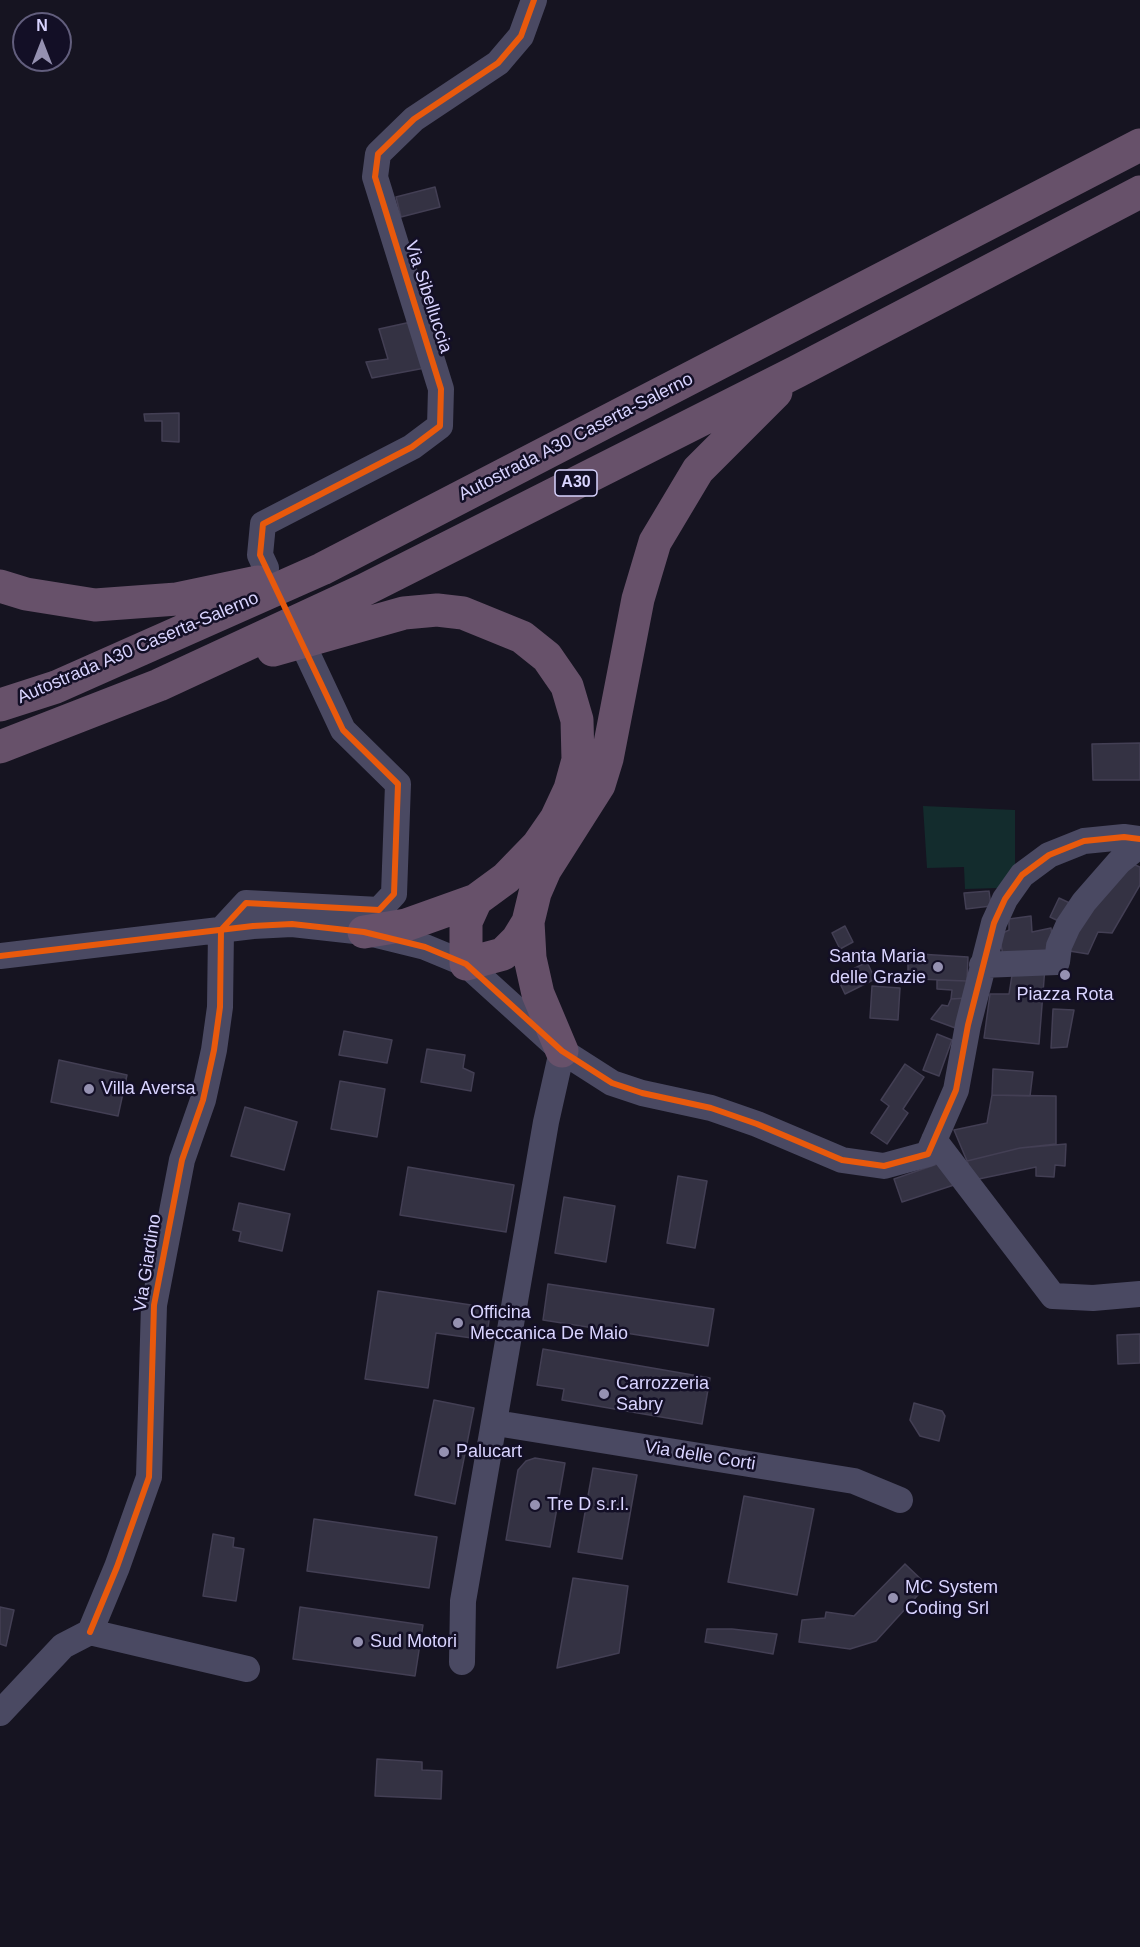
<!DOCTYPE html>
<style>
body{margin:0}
#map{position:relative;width:1140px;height:1947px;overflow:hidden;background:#161421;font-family:Arial,sans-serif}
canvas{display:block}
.north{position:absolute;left:12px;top:12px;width:60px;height:60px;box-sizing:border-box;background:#130f26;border:2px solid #625e7d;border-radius:50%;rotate:0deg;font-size:16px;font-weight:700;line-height:24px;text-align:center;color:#d9d4ff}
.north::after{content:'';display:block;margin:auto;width:21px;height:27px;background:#9591b1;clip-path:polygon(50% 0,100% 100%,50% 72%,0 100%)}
</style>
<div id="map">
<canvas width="1140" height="1947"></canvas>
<div class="north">N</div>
</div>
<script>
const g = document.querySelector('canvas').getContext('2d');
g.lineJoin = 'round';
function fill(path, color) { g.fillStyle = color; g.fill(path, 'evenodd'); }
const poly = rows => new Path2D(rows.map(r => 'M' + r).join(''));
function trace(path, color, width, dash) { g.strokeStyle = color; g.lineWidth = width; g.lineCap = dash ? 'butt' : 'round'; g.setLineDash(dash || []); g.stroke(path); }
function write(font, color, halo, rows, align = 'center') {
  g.font = font + ' Arial,sans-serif'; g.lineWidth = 5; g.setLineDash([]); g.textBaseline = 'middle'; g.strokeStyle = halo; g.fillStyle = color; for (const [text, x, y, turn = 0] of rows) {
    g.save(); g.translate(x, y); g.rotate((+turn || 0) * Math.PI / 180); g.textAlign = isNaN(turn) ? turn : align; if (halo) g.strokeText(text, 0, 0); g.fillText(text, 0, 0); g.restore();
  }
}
const green = poly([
 [923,806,1015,810,1015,870,999,888,965,889,964,867,927,868]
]);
const building = poly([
 [435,187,440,207,401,217,396,197,435,187],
 [411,322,425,368,372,378,366,362,388,359,379,329,411,322],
 [179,413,179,442,162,441,162,421,145,421,144,414,179,413],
 [1140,743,1140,780,1093,780,1092,744,1140,743],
 [1133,864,1140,867,1140,885,1112,933,1098,932,1088,954,1063,950,1071,932,1133,864],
 [989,891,991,906,966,909,964,893,989,891],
 [1059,898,1074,905,1065,924,1050,917,1059,898],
 [1031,916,1032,932,1051,928,1054,950,1003,955,999,935,1009,930,1009,919,1031,916],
 [845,926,853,942,840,949,832,933,845,926],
 [919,954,968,957,967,981,918,979,908,972,908,962,919,954],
 [867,962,875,979,845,994,837,977,867,962],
 [1045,967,1039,1044,984,1038,990,994,1009,994,1013,969,1045,967],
 [937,980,967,981,967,998,951,999,952,990,937,989,937,980],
 [872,986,900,988,898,1020,870,1018,872,986],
 [967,998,958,1029,931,1019,942,1005,948,1006,951,999,967,998],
 [1053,1009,1074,1010,1067,1047,1051,1048,1053,1009],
 [344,1031,392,1040,387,1063,339,1055,344,1031],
 [937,1034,952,1040,939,1076,923,1070,937,1034],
 [427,1049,465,1055,463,1068,474,1073,471,1091,421,1082,427,1049],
 [59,1060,127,1075,118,1116,51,1102,59,1060],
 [905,1064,924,1077,903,1109,908,1113,887,1144,871,1133,889,1106,881,1100,905,1064],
 [993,1069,1033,1072,1030,1096,992,1095,993,1069],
 [340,1081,385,1089,377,1137,331,1129,340,1081],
 [992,1095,1056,1096,1056,1144,1020,1148,967,1161,954,1130,987,1123,992,1095],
 [245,1107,297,1122,284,1170,231,1156,245,1107],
 [1066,1144,1065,1166,1055,1165,1054,1177,1036,1176,1036,1167,974,1180,967,1161,1020,1148,1066,1144],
 [946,1161,954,1185,902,1202,894,1179,946,1161],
 [408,1167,514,1185,506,1232,400,1215,408,1167],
 [678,1176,707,1181,695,1248,667,1243,678,1176],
 [564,1197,615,1206,606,1262,555,1253,564,1197],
 [239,1203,290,1214,282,1251,239,1241,241,1232,233,1230,239,1203],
 [548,1284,714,1309,708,1346,543,1320,548,1284],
 [378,1291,491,1308,486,1340,436,1333,428,1388,365,1379,378,1291],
 [1140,1334,1140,1363,1118,1364,1117,1335,1140,1334],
 [543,1349,710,1378,702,1424,562,1400,564,1389,537,1385,543,1349],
 [434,1400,474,1408,455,1504,415,1495,434,1400],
 [914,1403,942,1411,945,1416,939,1441,920,1436,910,1420,914,1403],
 [535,1458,565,1463,550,1547,506,1540,518,1470,526,1461,535,1458],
 [593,1468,637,1475,622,1559,578,1552,593,1468],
 [744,1496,814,1509,797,1595,728,1582,744,1496],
 [314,1519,437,1537,429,1588,307,1571,314,1519],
 [213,1534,234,1538,233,1547,244,1549,236,1601,203,1596,213,1534],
 [905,1564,927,1585,876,1641,850,1649,799,1642,802,1620,825,1618,826,1612,854,1616,905,1564],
 [573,1578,628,1586,619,1653,557,1668,573,1578],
 [0,1607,14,1610,6,1646,0,1644,0,1607],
 [300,1607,423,1625,415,1676,293,1659,300,1607],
 [707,1629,732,1629,777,1634,773,1654,705,1642,707,1629],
 [377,1759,422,1762,422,1770,442,1771,441,1799,375,1796,377,1759]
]);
const minor = poly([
 [266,568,260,555,263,524,412,447,440,426,441,389,375,177,378,154,414,119,498,63,521,36,534,0],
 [0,956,253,926,292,924,364,932,425,947,466,964,562,1051,612,1083,642,1093,711,1108,757,1124,842,1160,884,1166,928,1154,956,1090,968,1025,994,923,1005,899,1022,875,1049,855,1084,841,1124,837,1140,839],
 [982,965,1057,962,1059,946,1068,926,1084,902,1119,862,1140,845],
 [934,1140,1053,1296,1093,1298,1140,1294],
 [496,1423,854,1481,900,1500],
 [90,1632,117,1567,149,1477,154,1305,182,1160,203,1100,214,1050,220,1007,221,930,246,903,379,910,394,894,398,784,343,730,305,649],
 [462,1662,463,1601,546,1122,562,1051],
 [0,1713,63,1646,90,1632,247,1669]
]);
const highway = poly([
 [0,586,26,594,95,605,177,599,258,582],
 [273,650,404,613,437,610,463,613,522,637,547,657,567,686,577,720,578,760,570,789,556,819,538,845,506,878,476,900,406,925,364,932],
 [0,705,56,687,322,569,1140,145],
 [0,747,159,685,364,590,796,372,1140,192],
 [476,900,466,922,466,964,503,954,517,940,528,922],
 [562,1051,538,994,530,958,528,922,535,893,545,870,599,785,607,759,638,599,655,542,698,470,776,392]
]);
const cycleway = poly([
 [0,956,253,926,292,924,364,932,425,947,466,964,562,1051,612,1083,642,1093,711,1108,757,1124,842,1160,884,1166,928,1154,956,1090,968,1025,994,923,1005,899,1022,875,1049,855,1084,841,1124,837,1140,839],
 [90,1632,117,1567,149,1477,154,1305,182,1160,203,1100,214,1050,220,1007,221,930,246,903,379,910,394,894,398,784,343,730,260,555,263,524,412,447,440,426,441,389,375,177,378,154,414,119,498,63,521,36,534,0]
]);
const markers = [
 [938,967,6,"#9591b1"],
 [1065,975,6,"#9591b1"],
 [89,1089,6,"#9591b1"],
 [458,1323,6,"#9591b1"],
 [604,1394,6,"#9591b1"],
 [444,1452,6,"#9591b1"],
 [535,1505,6,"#9591b1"],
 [893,1598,6,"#9591b1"],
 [358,1642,6,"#9591b1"]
];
const shields = [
 [576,483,42]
];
const shieldNames = [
 ["A30",576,483]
];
const streetNames = [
 ["Via Sibelluccia",428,297,72],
 ["Autostrada A30 Caserta-Salerno",576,437,-27],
 ["Autostrada A30 Caserta-Salerno",138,648,-23],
 ["Via Giardino",148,1263,-81],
 ["Via delle Corti",700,1456,9]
];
const poiNames = [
 ["Santa Maria",926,957,"right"],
 ["delle Grazie",926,978,"right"],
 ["Piazza Rota",1065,995,"center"],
 ["Villa Aversa",101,1089],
 ["Officina",470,1313],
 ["Meccanica De Maio",470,1334],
 ["Carrozzeria",616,1384],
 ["Sabry",616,1405],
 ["Palucart",456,1452],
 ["Tre D s.r.l.",547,1505],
 ["MC System",905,1588],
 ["Coding Srl",905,1609],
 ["Sud Motori",370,1642]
];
fill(green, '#132c2d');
fill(building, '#343243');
trace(building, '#433f54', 1.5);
trace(minor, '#4a4962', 26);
trace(highway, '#67516a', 33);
trace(cycleway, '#e8590c', 6);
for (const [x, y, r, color] of markers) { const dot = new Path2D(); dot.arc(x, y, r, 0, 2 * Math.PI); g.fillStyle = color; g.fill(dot); trace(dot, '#130f26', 2); }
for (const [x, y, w] of shields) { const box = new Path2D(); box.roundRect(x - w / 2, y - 13, w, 26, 4.5); g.fillStyle = '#130f26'; g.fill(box); trace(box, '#d9d4ff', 1.5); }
write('bold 16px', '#d9d4ff', null, shieldNames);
write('18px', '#d9d4ff', '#130f26', streetNames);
write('18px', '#d9d4ff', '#130f26', poiNames, 'left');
</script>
